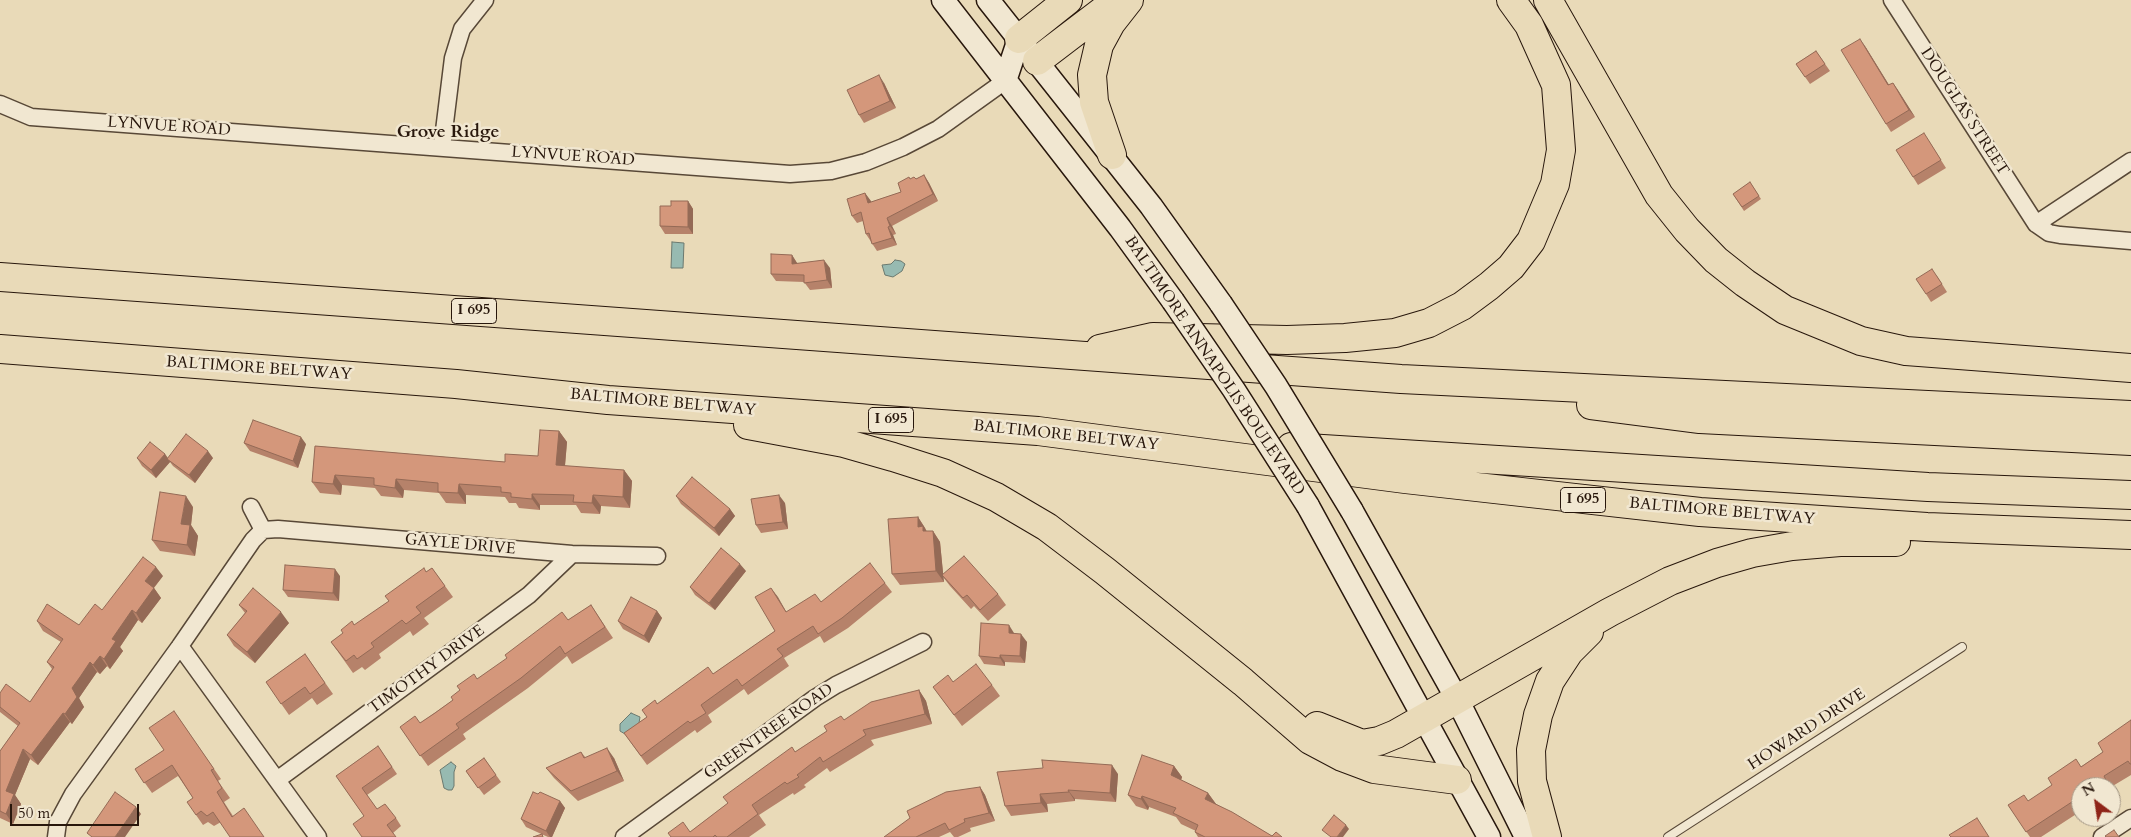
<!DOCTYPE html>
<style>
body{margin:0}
#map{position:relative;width:2131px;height:837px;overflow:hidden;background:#e9dab8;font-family:Cardo,serif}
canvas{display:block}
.north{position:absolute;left:2071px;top:777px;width:50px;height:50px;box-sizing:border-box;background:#f1e7d1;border:1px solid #a19482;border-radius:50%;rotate:329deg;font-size:14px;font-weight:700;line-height:20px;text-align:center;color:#28170c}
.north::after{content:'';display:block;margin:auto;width:18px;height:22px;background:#8f2418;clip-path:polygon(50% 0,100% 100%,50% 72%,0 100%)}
.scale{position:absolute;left:10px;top:804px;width:129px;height:22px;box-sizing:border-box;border:2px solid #28170c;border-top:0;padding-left:6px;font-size:15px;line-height:18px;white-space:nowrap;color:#28170c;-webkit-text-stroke:4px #f1e7d1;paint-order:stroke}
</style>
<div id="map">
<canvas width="2131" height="837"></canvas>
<div class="north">N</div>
<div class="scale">50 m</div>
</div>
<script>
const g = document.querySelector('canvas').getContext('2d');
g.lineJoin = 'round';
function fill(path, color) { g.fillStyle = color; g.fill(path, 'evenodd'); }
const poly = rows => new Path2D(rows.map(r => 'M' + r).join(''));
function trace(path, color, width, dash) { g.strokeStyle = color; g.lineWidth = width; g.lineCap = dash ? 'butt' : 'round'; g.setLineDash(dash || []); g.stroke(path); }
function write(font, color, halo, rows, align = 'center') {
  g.font = font + ' Cardo,serif'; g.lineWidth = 5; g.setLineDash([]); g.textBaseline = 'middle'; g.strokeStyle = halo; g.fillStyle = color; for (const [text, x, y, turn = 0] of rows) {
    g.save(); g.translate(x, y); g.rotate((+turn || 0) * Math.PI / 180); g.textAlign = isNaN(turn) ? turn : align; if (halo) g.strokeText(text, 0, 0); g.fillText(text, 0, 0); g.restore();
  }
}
const water = poly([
 [672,242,684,243,683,268,671,268,672,242],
 [895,260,901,261,905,264,902,271,893,277,885,275,882,265,891,264,895,260],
 [631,713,640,717,639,723,625,734,620,731,620,724,631,713],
 [451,762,456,766,454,772,454,786,452,790,448,790,444,788,440,770,451,762]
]);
const lane = poly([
 [1668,837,1962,647]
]);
const street = poly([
 [1892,0,2036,224,2049,233,2060,235,2131,241],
 [0,104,31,117,790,174,831,171,866,162,903,147,938,129,1005,81],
 [442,147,453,58,462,29,485,0],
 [2036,224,2131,161],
 [251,507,263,530],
 [180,646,318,837],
 [277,780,529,595,572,554],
 [56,837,58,822,73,794,180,646,253,540,263,530,278,529,572,554,657,556],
 [624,837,815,698,836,685,923,642],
 [2102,837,2131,818]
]);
const secondary = poly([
 [943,0,1120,228,1173,301],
 [988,0,1151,206,1221,304],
 [1005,81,1019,39],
 [1308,506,1489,837],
 [1352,511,1457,699,1526,837]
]);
const highway = poly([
 [1548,0,1659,195,1687,230,1716,260,1745,283,1785,310,1861,341,1906,351,2131,368],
 [1019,39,1068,0],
 [1037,61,1117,0],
 [1112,155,1094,102,1092,75,1099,45,1111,23,1129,0],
 [0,277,1401,379,2131,415],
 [0,349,456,384,608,400,1038,431,1405,479,1700,512,1927,527,2131,535],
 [1100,349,1153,337,1287,340,1345,338,1395,333,1429,323,1462,306,1489,286,1511,267,1531,241,1555,184,1561,150,1556,85,1529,25,1511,0],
 [1591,405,1700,419,2131,441],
 [748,425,844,443,893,457,943,473,996,497,1047,527,1105,571,1243,682,1310,740,1342,757,1374,769,1457,780],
 [1291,447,1928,487,2131,495],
 [1317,726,1362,744,1379,741,1396,734,1610,612,1670,581,1717,563,1752,553,1792,546,1840,542,1896,542],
 [1547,837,1532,781,1531,750,1538,715,1550,681,1569,652,1589,632]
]);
const secondaryBridge = poly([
 [1173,301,1234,390,1308,506],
 [1221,304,1276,386,1352,511]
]);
const wall = poly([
 [1865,46,1889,85,1893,83,1915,117,1891,132,1886,124],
 [1816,51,1830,71,1810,84,1796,64],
 [884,83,896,108,864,123,859,115],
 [1929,141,1946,168,1918,185,1913,177],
 [924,175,929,183,938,201,892,226,896,234,893,235,897,245,877,251,866,234,863,221,857,223,852,216,865,193,871,202,901,192,910,179,916,179],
 [1750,182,1761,199,1744,211,1733,194],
 [688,201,693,209,693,234,665,234,660,226,671,206],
 [792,255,797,263,830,268,832,288,810,290,804,282,776,281,771,274],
 [1937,276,1947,292,1931,302,1926,294],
 [559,431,567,442,565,466,624,470,632,481,630,508,601,506,600,514,581,513,576,505,540,505,540,510,519,508,516,503,509,503,505,497,466,495,466,504,446,503,439,493,404,490,403,498,381,496,375,488,342,485,341,495,320,493,312,482,315,446,505,462,538,456],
 [244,443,306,444,298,468,250,451],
 [165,454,168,458,213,458,195,483,173,466,170,462,156,478,142,466,137,458],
 [676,496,730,509,735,516,719,536,681,504],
 [785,503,788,529,761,533,756,525],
 [193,507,191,525,198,536,195,556,160,551,152,540],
 [918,517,925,528,926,531,933,531,940,542,943,574,998,594,1006,605,988,621,974,606,971,609,950,586,943,577,944,582,900,585,892,574],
 [432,568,453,597,424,618,429,624,413,636,410,631,379,654,381,658,365,670,362,667,353,673,331,642,389,601,426,572],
 [746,571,715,610,695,595,690,587],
 [163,576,154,588,161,598,142,623,138,620,120,647,123,651,110,669,107,666,100,674,97,672,87,686,79,698,84,707,72,724,70,722,38,765,30,759,15,795,21,804,13,824,0,818,0,751,18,726,0,712,0,693,30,702,52,669,47,662,61,642,43,631,37,621,79,625,102,610],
 [340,576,339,601,288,597,283,590],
 [885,583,892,592,848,628,824,643,820,636,784,658,789,666,748,695,744,689,708,715,712,722,697,733,695,730,647,765,624,733,647,717,657,704,713,674,775,631,771,588,786,612],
 [239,605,289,623,255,663,234,646,227,635,245,613],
 [591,605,613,638,572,664,567,656,528,688,463,734,466,739,428,766,400,727,420,723,453,700,477,679],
 [657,611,662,618,649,643,623,629,618,621],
 [1014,633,1014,634,1027,642,1025,663,1005,662,1005,666,984,664,979,656],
 [305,654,333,694,317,705,312,698,289,715,266,682],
 [992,685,1000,696,962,726,933,687],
 [919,690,926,701,932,724,871,740,874,745,830,772,827,768,804,785,806,787,794,795,793,793,759,815,766,825,749,837,671,837,690,832,795,752,844,720],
 [174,711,221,779,218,781,230,798,224,802,233,816,264,837,221,822,214,826,208,822,203,825,196,815,193,798,178,776,152,793,135,769,164,750],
 [2131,720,2131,775,2111,787,2113,790,2111,791,2111,787,2081,787,2081,811,2041,837,2030,837,2008,805,2029,801,2103,752],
 [378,746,397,774,367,795,377,809,396,818,401,826,393,833,364,816,336,776],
 [581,752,586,758,614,758,624,781,578,801,554,778,546,768],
 [484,758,501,782,484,795,466,771],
 [1174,766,1182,777,1181,780,1208,793,1216,804,1272,836,1282,837,1198,837,1195,832,1196,831,1181,824,1176,817,1149,807,1148,810,1136,806,1128,795],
 [997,772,1118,774,1116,802,1075,799,1075,801,1047,804,1048,812,1011,816,1005,806],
 [980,787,985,795,995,821,970,828,971,831,958,837,954,837,950,832,939,837,884,837],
 [560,801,565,808,552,837,548,837,526,827,521,819]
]);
const shadedWall = poly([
 [1860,39,1865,46,1894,93,1888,85],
 [879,75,884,83,896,108,890,101],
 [1893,83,1898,90,1915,117,1909,110],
 [924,175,929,183,938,201,933,194],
 [865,193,871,201,873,210,868,203],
 [688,201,693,209,693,234,688,227],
 [887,218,892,226,896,234,890,226],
 [888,227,893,235,897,245,892,238],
 [792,255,797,263,797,271,792,264],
 [824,260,830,268,832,288,827,280],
 [559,431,567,442,564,476,556,465],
 [301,437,306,444,298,468,293,461],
 [208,451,213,458,195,483,189,475],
 [165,454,170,462,156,478,151,470],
 [624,470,632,481,630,508,623,497],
 [335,475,342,485,341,495,333,484],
 [396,479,404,490,403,498,395,488],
 [459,484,466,495,466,504,458,493],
 [532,494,540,505,540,510,532,499],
 [593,495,601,506,600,514,592,503],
 [779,495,785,503,788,529,783,522],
 [186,496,193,507,191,525,198,536,195,556,187,545,181,524],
 [730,509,735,516,719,536,714,528],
 [918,517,925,528,926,530,931,538,918,527],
 [933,531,940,542,944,582,936,571],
 [740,564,746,571,715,610,709,603],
 [156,567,163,576,151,591,145,581],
 [335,569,340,576,339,601,333,593],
 [154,588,161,598,142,623,136,613],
 [771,588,778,597,792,622,786,612],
 [132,610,138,620,120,647,123,651,110,669,104,659,112,639],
 [657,611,662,618,649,643,644,636],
 [281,612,289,623,255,663,247,652],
 [1009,625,1014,633,1014,641,1009,633],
 [1021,634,1027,642,1025,663,1020,656],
 [1000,655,1005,662,1005,666,1000,658],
 [100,656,107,666,100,674,93,665],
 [90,662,97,672,79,698,84,707,72,724,65,714,72,688],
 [919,690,926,701,932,724,925,714],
 [63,713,70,722,38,765,31,755],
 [607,748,614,758,624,781,617,771],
 [23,749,30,759,15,795,21,804,13,824,6,814,6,791],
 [1112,765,1118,774,1116,802,1110,793],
 [1174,766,1182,777,1179,786,1171,775],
 [980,787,985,795,995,821,989,813],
 [1068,790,1075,799,1075,801,1069,792],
 [1208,793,1216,804,1213,810,1205,799],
 [1040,794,1047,804,1048,812,1041,803],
 [1142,796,1149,807,1148,810,1141,799],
 [560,801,565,808,552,837,550,837,546,831],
 [136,807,141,814,125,837,115,837],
 [1346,825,1349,829,1343,837,1337,837]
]);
const building = poly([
 [1860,39,1888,85,1893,83,1909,110,1886,124,1841,50,1860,39],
 [1816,51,1825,64,1805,77,1796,64,1816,51],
 [879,75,890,101,859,115,847,90,879,75],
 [1924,133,1941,160,1913,177,1896,150,1924,133],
 [924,175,933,194,887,218,890,226,888,227,892,238,872,244,869,233,866,234,861,212,852,216,847,199,865,193,868,203,901,192,898,183,909,177,910,179,914,177,916,179,924,175],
 [1750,182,1759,196,1742,207,1733,194,1750,182],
 [671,201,688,201,688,227,660,226,660,206,671,206,671,201],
 [771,254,792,255,792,264,824,260,827,280,804,283,804,275,771,274,771,254],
 [1932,269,1942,284,1926,294,1916,279,1932,269],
 [253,420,301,437,293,461,244,443,253,420],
 [540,430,559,431,556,465,624,470,623,497,593,495,592,503,573,502,574,495,532,494,532,499,511,497,511,493,501,492,501,487,459,484,458,493,438,492,438,483,396,479,395,488,374,485,374,478,335,475,333,484,312,482,315,446,505,462,505,454,538,456,540,430],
 [186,434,208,451,189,475,167,459,186,434],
 [150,442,165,454,151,470,137,458,150,442],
 [692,477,730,509,714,528,676,496,692,477],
 [160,492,186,496,181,524,190,525,187,545,152,540,160,492],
 [779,495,783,522,756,525,751,499,779,495],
 [918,517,918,527,923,526,923,531,933,531,936,571,892,574,888,519,918,517],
 [721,548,740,564,709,603,690,587,721,548],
 [964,556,998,594,980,610,967,595,963,598,942,575,964,556],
 [143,557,156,567,145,581,154,588,136,613,132,610,112,639,116,641,104,659,100,656,93,665,90,662,80,677,72,688,77,697,65,714,63,713,31,755,23,749,6,791,14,794,6,814,0,811,0,751,20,723,0,707,0,693,6,684,30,702,54,667,47,662,63,639,37,621,47,604,79,625,95,604,102,610,143,557],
 [870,563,885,583,842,618,818,634,813,626,777,649,783,656,742,686,737,679,701,705,706,713,690,723,688,721,641,756,624,733,647,717,642,710,655,700,657,704,708,667,713,674,775,631,755,597,771,588,786,612,815,594,821,602,870,563],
 [285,565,335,569,333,593,283,590,285,565],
 [424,568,426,572,432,568,445,586,416,607,421,613,406,624,402,620,371,643,374,647,357,659,354,655,346,661,331,642,343,633,341,630,352,621,354,625,389,601,385,596,424,568],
 [253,588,281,612,247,652,227,635,247,611,239,605,253,588],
 [631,597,657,611,644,636,618,621,631,597],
 [591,605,605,627,565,654,560,646,521,678,456,724,459,728,420,756,400,727,415,716,420,723,435,713,453,700,451,697,460,690,457,686,474,674,477,679,507,658,505,655,562,612,568,620,591,605],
 [981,623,1009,625,1009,633,1021,634,1020,656,1000,655,1000,658,979,656,981,623],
 [305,654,325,683,310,694,305,687,281,704,266,682,305,654],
 [976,664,992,685,954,715,933,687,948,675,953,682,976,664],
 [919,690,925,714,863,730,866,735,823,762,820,757,797,775,799,777,787,784,785,782,752,805,758,814,727,837,717,837,715,835,713,837,671,837,668,833,683,822,690,832,728,803,723,797,792,747,795,752,827,731,824,726,841,716,844,720,871,702,919,690],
 [174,711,214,769,211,770,222,788,217,792,232,817,244,808,264,837,230,837,213,812,207,816,201,811,196,815,187,802,193,798,172,765,144,783,135,769,164,750,149,728,174,711],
 [2131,720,2131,764,2130,764,2128,761,2104,776,2106,780,2094,787,2081,787,2081,796,2026,832,2008,805,2024,795,2028,801,2052,785,2048,778,2076,759,2081,767,2103,752,2098,743,2131,720],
 [378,746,392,767,362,788,377,809,385,804,396,818,387,825,396,837,362,837,353,824,364,816,336,776,378,746],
 [607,748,617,771,571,791,546,768,581,752,584,758,607,748],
 [1142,755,1174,766,1171,775,1208,793,1205,799,1232,812,1272,836,1276,832,1282,837,1205,837,1195,832,1198,825,1173,813,1176,808,1142,796,1141,799,1128,795,1142,755],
 [484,758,496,775,478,788,466,771,484,758],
 [1042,760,1112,765,1110,793,1068,790,1069,792,1040,794,1041,803,1005,806,997,772,1043,768,1042,760],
 [980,787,989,813,964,819,965,822,949,830,945,823,916,837,884,837,910,818,907,811,946,792,980,787],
 [115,792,136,807,115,837,92,837,87,833,115,792],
 [533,792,538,794,540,792,560,801,546,831,521,819,533,792],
 [1334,815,1346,825,1337,837,1331,837,1322,830,1334,815],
 [1977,818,1989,837,1951,837,1949,835,1977,818],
 [2114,830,2119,837,2106,837,2105,836,2114,830],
 [542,834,543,837,533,837,542,834]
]);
const shields = [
 [474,311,45],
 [891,420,45],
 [1583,500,45]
];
const shieldNames = [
 ["I 695",474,311],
 ["I 695",891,420],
 ["I 695",1583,500]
];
const streetNames = [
 ["DOUGLAS STREET",1964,112,57],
 ["LYNVUE ROAD",169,127,4],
 ["LYNVUE ROAD",573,157,4],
 ["BALTIMORE ANNAPOLIS BOULEVARD",1214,366,56],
 ["BALTIMORE BELTWAY",259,369,4],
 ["BALTIMORE BELTWAY",663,403,5],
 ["BALTIMORE BELTWAY",1066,436,6],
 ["BALTIMORE BELTWAY",1722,512,5],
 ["GAYLE DRIVE",460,545,5],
 ["TIMOTHY DRIVE",427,670,-36],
 ["HOWARD DRIVE",1807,730,-33],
 ["GREENTREE ROAD",769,732,-35]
];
const neighbourhoodNames = [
 ["Grove Ridge",448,133]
];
fill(water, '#97bab1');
trace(water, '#6b796f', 1);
trace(lane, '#584837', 10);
trace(street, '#584837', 19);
trace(secondary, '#28170c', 25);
trace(highway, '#28170c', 30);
trace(lane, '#f1e7d1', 8);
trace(street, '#f1e7d1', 16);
trace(secondary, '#f1e7d1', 22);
trace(highway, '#e9dab8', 28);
trace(secondaryBridge, '#28170c', 25, []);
trace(secondaryBridge, '#f1e7d1', 22);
fill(wall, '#b6826a');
fill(shadedWall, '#946a56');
fill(building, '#d4977b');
trace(building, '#946a56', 1);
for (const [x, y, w] of shields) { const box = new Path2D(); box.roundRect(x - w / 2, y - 12.5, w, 25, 4); g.fillStyle = '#f1e7d1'; g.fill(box); trace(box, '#28170c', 1); }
write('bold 15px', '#28170c', null, shieldNames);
write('16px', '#28170c', '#f1e7d1', streetNames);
write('bold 18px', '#28170c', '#f1e7d1', neighbourhoodNames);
</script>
